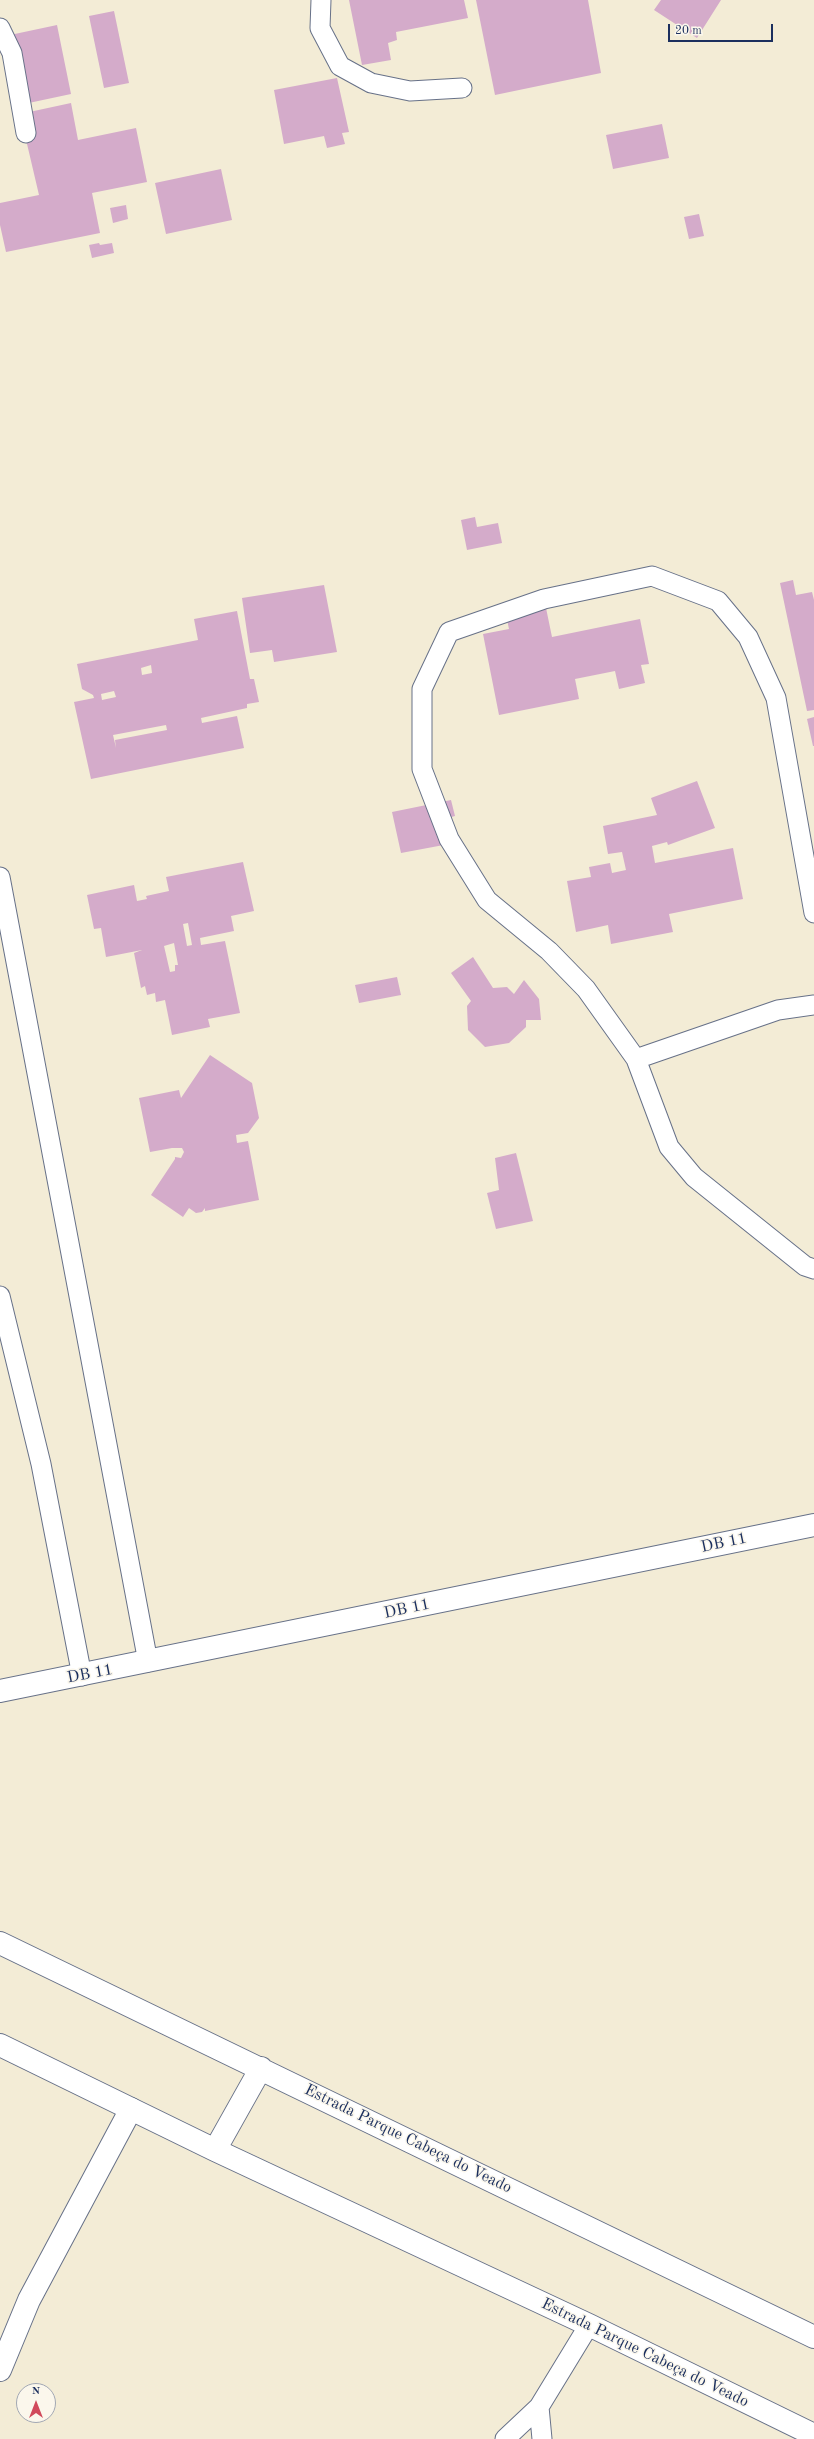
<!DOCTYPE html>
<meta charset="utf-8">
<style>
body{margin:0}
#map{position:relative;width:814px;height:2439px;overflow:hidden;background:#f3ecd6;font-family:"Old Standard TT",serif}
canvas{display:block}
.north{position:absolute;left:16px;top:2383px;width:40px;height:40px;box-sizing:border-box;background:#fbf7ec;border:1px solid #a1a7b3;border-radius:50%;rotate:0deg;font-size:11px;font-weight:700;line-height:16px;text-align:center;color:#1b2f5e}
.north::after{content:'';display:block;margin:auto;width:14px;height:18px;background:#d1495b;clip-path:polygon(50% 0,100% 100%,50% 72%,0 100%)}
.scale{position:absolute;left:668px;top:24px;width:105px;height:18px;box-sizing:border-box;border:2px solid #1b2f5e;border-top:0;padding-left:5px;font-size:12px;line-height:14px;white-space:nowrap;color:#1b2f5e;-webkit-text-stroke:3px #fbf7ec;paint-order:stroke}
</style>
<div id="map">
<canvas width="814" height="2439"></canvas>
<div class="north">N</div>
<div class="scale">20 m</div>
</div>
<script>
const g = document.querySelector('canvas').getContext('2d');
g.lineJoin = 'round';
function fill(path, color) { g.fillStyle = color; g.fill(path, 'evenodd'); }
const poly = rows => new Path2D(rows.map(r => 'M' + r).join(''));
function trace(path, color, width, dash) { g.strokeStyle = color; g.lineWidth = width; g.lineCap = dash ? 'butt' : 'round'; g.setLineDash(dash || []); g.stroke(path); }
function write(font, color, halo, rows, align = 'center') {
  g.font = font + ' "Old Standard TT",serif'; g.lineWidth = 3; g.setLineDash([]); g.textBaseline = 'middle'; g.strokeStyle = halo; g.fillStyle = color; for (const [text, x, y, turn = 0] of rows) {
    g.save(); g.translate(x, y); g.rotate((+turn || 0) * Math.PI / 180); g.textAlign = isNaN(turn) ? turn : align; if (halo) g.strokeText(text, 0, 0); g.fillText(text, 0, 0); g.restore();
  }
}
const building = poly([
 [349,0,464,0,468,18,396,32,397,40,388,43,391,60,362,65],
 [476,0,588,0,601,73,495,95],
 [661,0,721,0,697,38,654,10],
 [114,11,129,83,104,88,89,16],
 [57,25,71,94,24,104,10,35],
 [337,78,349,132,342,133,345,144,327,148,324,136,284,144,274,90],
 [71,103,78,140,136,128,147,182,92,193,100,233,6,252,0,225,0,203,39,195,20,114],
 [662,124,669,158,613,169,606,135],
 [221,169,232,220,166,234,155,183],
 [126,205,128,219,113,223,110,208],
 [699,214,704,236,689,239,684,217],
 [99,243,100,245,112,243,114,253,92,258,89,245],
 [475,517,477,527,498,523,502,543,467,550,461,520],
 [793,580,796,595,812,592,814,600,814,710,807,711,780,583],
 [324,585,337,652,274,662,272,650,250,653,242,598],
 [546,608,552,637,640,619,649,664,641,665,645,683,619,689,615,671,575,679,579,699,499,715,483,634,509,629,506,615],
 [237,611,250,679,254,679,259,702,247,704,247,708,201,718,202,723,237,716,244,748,91,779,74,702,94,698,93,695,82,689,77,664,198,640,194,619],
 [151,665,152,673,142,675,141,668],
 [114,691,116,697,102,700,101,694],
 [166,725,167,730,115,740,116,748,113,735],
 [814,717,814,746,813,746,807,719],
 [697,781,715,828,668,845,667,842,652,846,655,863,733,848,743,899,669,914,673,932,611,944,608,925,576,932,567,881,591,877,589,867,610,863,612,873,626,870,622,852,608,854,603,826,657,815,651,798],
 [451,800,455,816,444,819,449,844,401,853,392,812],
 [243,862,254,911,231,916,234,931,200,938,201,945,225,941,240,1013,208,1019,210,1027,172,1035,165,1000,156,1002,155,993,147,995,145,986,141,988,134,953,142,950,106,957,101,928,94,929,87,895,134,885,137,901,147,899,146,896,169,891,166,877],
 [188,923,192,945,187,946,183,924],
 [174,943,178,965,175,965,175,971,170,972,164,946],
 [473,957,493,988,507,987,514,994,524,980,539,999,541,1020,526,1020,526,1027,509,1043,485,1047,468,1030,467,1006,471,1001,451,973],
 [397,977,401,995,359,1003,355,985],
 [210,1055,252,1083,259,1118,248,1133,236,1135,237,1143,248,1141,259,1200,205,1211,205,1208,202,1212,196,1213,189,1208,183,1217,151,1195,175,1159,175,1157,181,1158,184,1152,182,1148,172,1148,150,1152,139,1098,179,1090,181,1098],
 [516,1153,533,1221,496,1229,487,1193,499,1190,495,1158]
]);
const service = poly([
 [321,0,320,28,340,66,371,83,410,91,462,88],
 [0,28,12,53,26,133],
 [0,877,148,1662],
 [814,913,776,698,748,637,718,601,652,576,544,599,449,632,422,689,422,769,449,839,487,900,549,951,586,989,636,1059,778,1010,814,1005],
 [636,1059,669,1147,694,1177,805,1266,814,1269],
 [0,1296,41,1464,82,1676],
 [539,2407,542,2439],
 [505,2439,539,2407,589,2325]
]);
const minor = poly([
 [0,1691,814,1525],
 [0,2370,29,2300,131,2109]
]);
const secondary = poly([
 [0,1943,814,2337],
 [0,2045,215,2150,589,2325,814,2435],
 [215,2150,261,2068]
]);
const streetNames = [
 ["DB 11",724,1543,-12],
 ["DB 11",407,1609,-12],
 ["DB 11",90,1674,-11],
 ["Estrada Parque Cabeça do Veado",408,2139,26],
 ["Estrada Parque Cabeça do Veado",645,2353,26]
];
fill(building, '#d4abca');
trace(service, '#677188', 21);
trace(minor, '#677188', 24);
trace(secondary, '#677188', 24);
trace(service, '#fff', 19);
trace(minor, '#fff', 22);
trace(secondary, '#fff', 22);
write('16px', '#1b2f5e', '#fbf7ec', streetNames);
</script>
